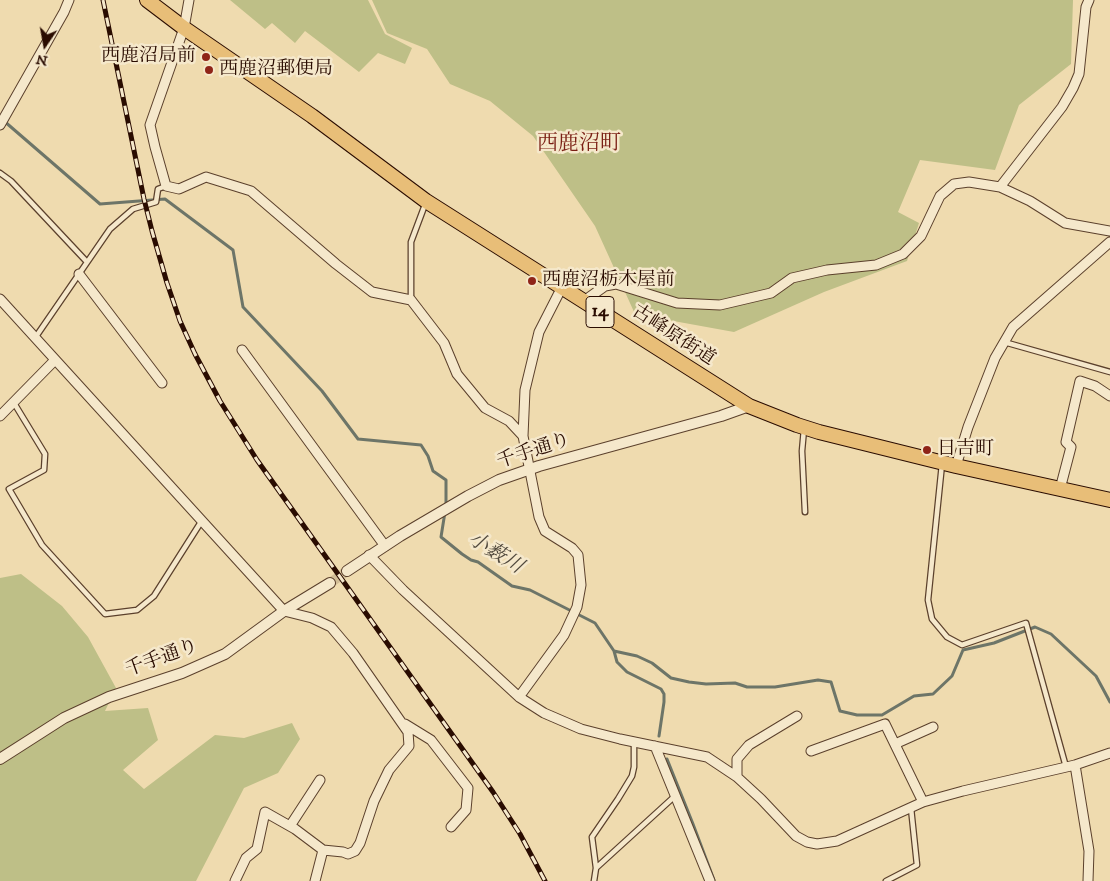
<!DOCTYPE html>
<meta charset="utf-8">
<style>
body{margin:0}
#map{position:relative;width:1110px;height:881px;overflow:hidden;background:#efdbaf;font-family:"IM FELL DW Pica",serif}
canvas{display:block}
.north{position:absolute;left:20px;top:20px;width:50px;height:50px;-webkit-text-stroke:4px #f5e8cb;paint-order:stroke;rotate:192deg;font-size:14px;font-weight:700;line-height:20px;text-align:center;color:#2a0c01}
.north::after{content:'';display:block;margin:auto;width:18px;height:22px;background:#2a0c01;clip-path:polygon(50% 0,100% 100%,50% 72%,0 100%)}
</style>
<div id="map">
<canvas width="1110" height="881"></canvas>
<div class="north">N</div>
</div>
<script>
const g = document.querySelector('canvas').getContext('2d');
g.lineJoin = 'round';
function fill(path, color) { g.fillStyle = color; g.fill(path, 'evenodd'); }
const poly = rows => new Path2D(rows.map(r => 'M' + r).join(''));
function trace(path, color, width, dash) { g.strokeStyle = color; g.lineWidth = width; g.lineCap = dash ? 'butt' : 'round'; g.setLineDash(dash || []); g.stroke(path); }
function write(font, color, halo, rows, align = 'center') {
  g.font = font + ' "IM FELL DW Pica","Noto Serif JP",serif'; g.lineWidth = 5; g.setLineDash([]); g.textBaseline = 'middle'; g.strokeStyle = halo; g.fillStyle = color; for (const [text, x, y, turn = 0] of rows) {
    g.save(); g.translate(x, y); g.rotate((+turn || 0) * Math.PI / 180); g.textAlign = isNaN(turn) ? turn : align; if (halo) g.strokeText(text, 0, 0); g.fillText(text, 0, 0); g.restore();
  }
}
const green = poly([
 [230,0,368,0,385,34,412,48,405,64,378,53,359,72,305,31,295,43,272,23,265,29],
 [372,0,1073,0,1071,64,1019,105,995,170,920,160,898,212,919,223,907,261,824,292,734,332,635,314,595,226,533,136,490,101,450,84,427,49,387,33],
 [21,574,62,606,88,637,116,688,105,711,148,708,158,740,123,770,144,789,215,735,244,738,292,723,300,739,278,773,244,788,196,881,0,881,0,578]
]);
const stream = poly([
 [4,121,100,204,165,199,233,250,243,307,322,391,358,439,421,445,428,456,433,471,446,480,446,506],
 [445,512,441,537,462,554,471,560,478,562,512,586,530,590,595,623,614,651,617,662,627,672,661,689,664,694,664,702,659,736],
 [614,651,637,656,652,663,671,678,689,682,706,684,735,683,747,687,775,687,818,680,831,682,840,711,857,715,882,715,914,696,933,694,952,676,963,650,994,643,1035,627,1051,634,1096,676,1110,702],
 [667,759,693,824,714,880]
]);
const tertiaryTunnel = poly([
 [330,583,347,571]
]);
const service = poly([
 [0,173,11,181,87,262],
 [411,300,411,242,426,202],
 [35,338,110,229,133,209,156,202,158,189,166,186],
 [1004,342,1110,372],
 [14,403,45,454,44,470,9,489,42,545,105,614,137,610,154,596,201,522],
 [804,429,802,451,805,512],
 [942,464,928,600,932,619,947,637,962,645,1026,623,1066,767],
 [634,742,634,767,632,776,618,799,592,837,596,868,675,796],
 [594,881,596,868],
 [886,881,917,865,911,808]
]);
const minor = poly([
 [189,0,184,28,150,125,155,147,166,186,179,189,206,177,251,191,336,264,372,292,411,300,444,343,457,374,485,408,509,421,523,436],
 [0,125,64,12,69,0],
 [1000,187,1062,107,1073,88,1079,74,1086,7,1089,0],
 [79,274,162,383],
 [0,299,284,611,312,618,331,627,353,653,408,732,409,746,389,770,374,801,360,843,355,851,348,854,343,852,323,850,295,829,265,812,257,849,246,858,235,881],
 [584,301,605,286,616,284,677,303,720,305,771,293,792,278,827,270,876,265,903,254,921,236,940,196,954,184,969,182,1000,187,1030,201,1065,223,1110,231],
 [242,350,385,546],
 [0,416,55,360],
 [956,466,968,427,995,358,1013,327,1110,242],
 [1060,489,1071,447,1066,442,1080,381,1095,386,1110,396],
 [369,555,403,590,519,697,544,713,581,729,620,739,707,757,737,777,761,799,796,836,807,842,817,844,837,841,923,802,963,791,1075,765,1110,753],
 [519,697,564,635,577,607,581,585,578,555,572,548,545,531,539,517,523,436,525,390,539,332,562,287],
 [405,724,431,740,468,788,466,810,451,827],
 [895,744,933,727],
 [655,746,710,881],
 [811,751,885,724,923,802],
 [1075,765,1089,851,1088,881],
 [737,777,737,759,749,745,797,716],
 [290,826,320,780],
 [315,881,323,850]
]);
const tertiary = poly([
 [347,571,400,536,468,496,499,480,539,466,721,416,749,406],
 [0,759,64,718,109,697,182,673,225,654,284,611,330,583]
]);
const primary = poly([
 [147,0,184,28,312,116,426,201,749,406,797,425,819,432,956,466,1110,500]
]);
const rail = poly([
 [103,0,144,199,152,231,167,283,180,321,195,354,220,401,257,460,493,792,520,834,545,881]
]);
const markers = [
 [206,57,5,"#8f2418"],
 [209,70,5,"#8f2418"],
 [532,281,5,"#8f2418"],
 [927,450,5,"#8f2418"]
];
const shields = [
 [600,312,28]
];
const shieldNames = [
 ["14",600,312]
];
const poiNames = [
 ["西鹿沼局前",196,57,"right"],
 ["西鹿沼郵便局",219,70],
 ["西鹿沼栃木屋前",542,281],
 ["日吉町",937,450]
];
const streetNames = [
 ["古峰原街道",673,336,33],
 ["千手通り",534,452,-18],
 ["千手通り",162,659,-20]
];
const waterNames = [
 ["小薮川",495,554,32]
];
const quarterNames = [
 ["西鹿沼町",579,145]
];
fill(green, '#bebf87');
trace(stream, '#6d7568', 3);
trace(tertiaryTunnel, '#d1bc95', 10, [10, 5]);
trace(service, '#5b402c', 7);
trace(minor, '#5b402c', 11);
trace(tertiary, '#5b402c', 12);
trace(primary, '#2a0c01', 16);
trace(service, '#f5e8cb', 4.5);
trace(minor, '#f5e8cb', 9);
trace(tertiary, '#f5e8cb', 10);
trace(primary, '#e8be78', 14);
trace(rail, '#2a0c01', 5);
trace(rail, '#f5e8cb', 3, [9]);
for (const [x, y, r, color] of markers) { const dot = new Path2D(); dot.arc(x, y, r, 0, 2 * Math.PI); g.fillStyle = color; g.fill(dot); trace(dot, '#f5e8cb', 2); }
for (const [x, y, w] of shields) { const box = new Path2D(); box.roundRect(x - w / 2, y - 15.5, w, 31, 4); g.fillStyle = '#f5e8cb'; g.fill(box); trace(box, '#2a0c01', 1); }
write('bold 18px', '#2a0c01', null, shieldNames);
write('19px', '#2a0c01', '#f5e8cb', poiNames, 'left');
write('19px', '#2a0c01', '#f5e8cb', streetNames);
write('italic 20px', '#51493d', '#f5e8cb', waterNames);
write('21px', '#7a1f14', '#f5e8cb', quarterNames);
</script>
